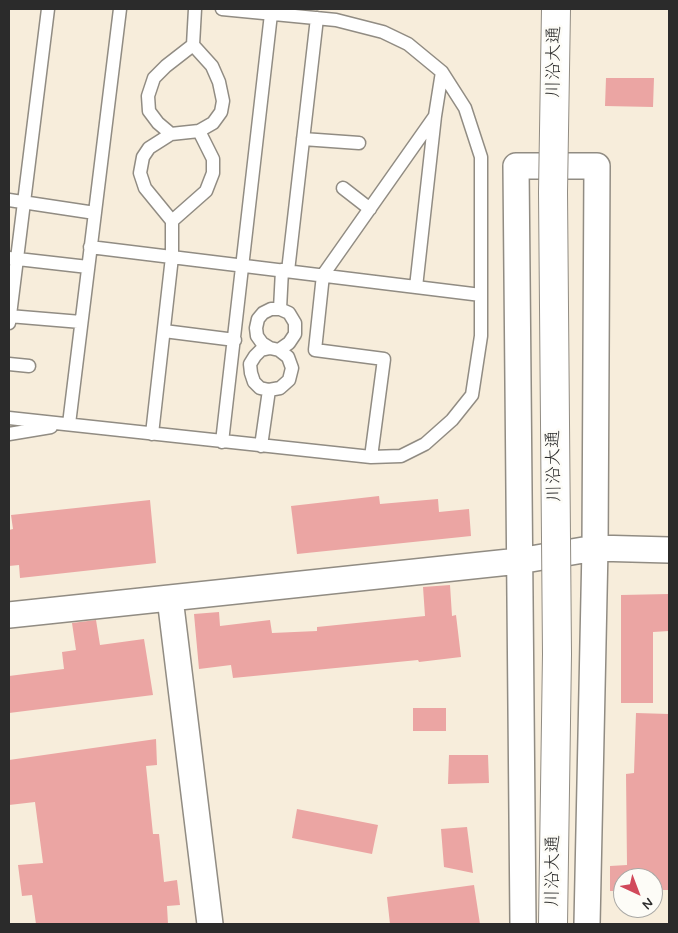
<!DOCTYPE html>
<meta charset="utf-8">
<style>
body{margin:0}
#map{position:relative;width:678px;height:933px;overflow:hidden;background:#f7eddb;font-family:Mynerve,sans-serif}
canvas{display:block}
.frame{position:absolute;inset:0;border:10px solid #2b2b2b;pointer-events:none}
.north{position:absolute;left:613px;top:868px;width:50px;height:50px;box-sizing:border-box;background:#fdfcf7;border:1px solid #a9a8a5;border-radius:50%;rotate:137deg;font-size:14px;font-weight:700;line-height:20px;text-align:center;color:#2b2b2b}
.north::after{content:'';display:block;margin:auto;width:18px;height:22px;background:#d1495b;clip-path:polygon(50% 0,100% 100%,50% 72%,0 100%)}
</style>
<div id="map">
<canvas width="678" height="933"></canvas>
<div class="frame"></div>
<div class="north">N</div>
</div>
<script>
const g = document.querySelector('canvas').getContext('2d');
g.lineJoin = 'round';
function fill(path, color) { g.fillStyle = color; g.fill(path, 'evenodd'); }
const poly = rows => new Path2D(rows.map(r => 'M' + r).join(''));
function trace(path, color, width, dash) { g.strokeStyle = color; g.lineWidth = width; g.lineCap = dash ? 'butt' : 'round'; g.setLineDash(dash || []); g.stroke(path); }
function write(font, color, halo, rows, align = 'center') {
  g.font = font + ' Mynerve,"Klee One",sans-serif'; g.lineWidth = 5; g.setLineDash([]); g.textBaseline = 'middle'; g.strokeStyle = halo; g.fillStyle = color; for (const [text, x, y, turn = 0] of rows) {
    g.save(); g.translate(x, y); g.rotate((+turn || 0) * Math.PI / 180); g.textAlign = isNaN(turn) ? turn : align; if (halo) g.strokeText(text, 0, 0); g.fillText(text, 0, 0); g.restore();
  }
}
const building = poly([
 [606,78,654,78,653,107,605,106],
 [379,496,380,504,438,499,439,512,469,509,471,536,297,554,291,506],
 [150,500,156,563,20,578,19,565,9,566,9,530,13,529,11,515],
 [450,585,452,616,456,615,461,657,419,662,418,660,233,678,231,665,199,669,194,614,219,612,220,626,270,620,272,633,317,631,317,627,425,616,423,587],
 [669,594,669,631,653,632,653,703,621,703,621,595],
 [96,620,100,645,144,639,153,695,9,713,9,676,64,669,62,652,76,650,72,623],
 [413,708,446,708,446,731,413,731],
 [636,713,669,714,669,890,653,890,653,878,623,878,623,891,610,891,610,866,627,865,626,774,634,773],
 [156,739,157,765,146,766,153,834,159,834,164,882,177,880,180,905,167,906,168,924,36,924,32,895,22,896,18,865,43,863,35,802,9,805,9,760],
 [449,755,488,755,489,783,448,784],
 [297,809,378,825,372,854,292,838],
 [467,827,473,873,444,867,441,829],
 [474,885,480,924,390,924,387,897]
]);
const lane = poly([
 [171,134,158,123,149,111,148,96,154,78,166,66,193,45],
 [303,139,359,143],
 [343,188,370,209],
 [9,200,95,213],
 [172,221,206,191,213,173,213,159,199,131],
 [90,247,481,295],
 [9,258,88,267],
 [288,271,317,18],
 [416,287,435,116,442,72],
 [280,309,282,270],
 [9,316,81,322],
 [9,323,48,9],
 [164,331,235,340],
 [270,348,261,350,255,356,250,364,251,373,254,382,260,388,269,390,280,388,289,380,292,368,288,357,279,350,270,348,262,343,257,336,256,328,258,319,263,313,271,309,280,309,289,313,295,323,295,334,289,343,279,350],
 [9,364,29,366],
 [9,418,371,457,401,456,425,444,452,420,472,395,481,336,481,157,465,108,442,72,408,44,383,32,336,20,222,9],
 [69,424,120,9],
 [9,434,51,427],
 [152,434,172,257,172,221,145,188,140,173,143,157,149,148,171,134,199,131,213,123,221,112,223,101,219,82,212,66,193,45,195,9],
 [222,442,271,14],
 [261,446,269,390],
 [371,457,384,359,315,350,323,275,435,116]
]);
const street = poly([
 [170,598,210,924],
 [9,615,519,561,595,548,669,550],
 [523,924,516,166,597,166,595,548,587,924]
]);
const secondaryBridge = poly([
 [553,924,557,654,553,192,556,9]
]);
const streetNames = [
 ["川沿大通",555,62,-89],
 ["川沿大通",555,466,-91],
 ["川沿大通",554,871,-89]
];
fill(building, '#eba5a3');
trace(lane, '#918c83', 15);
trace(street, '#918c83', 28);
trace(lane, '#fff', 12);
trace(street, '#fff', 25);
trace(secondaryBridge, '#918c83', 30, []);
trace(secondaryBridge, '#fff', 28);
write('18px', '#2b2b2b', '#fdfcf7', streetNames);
</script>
